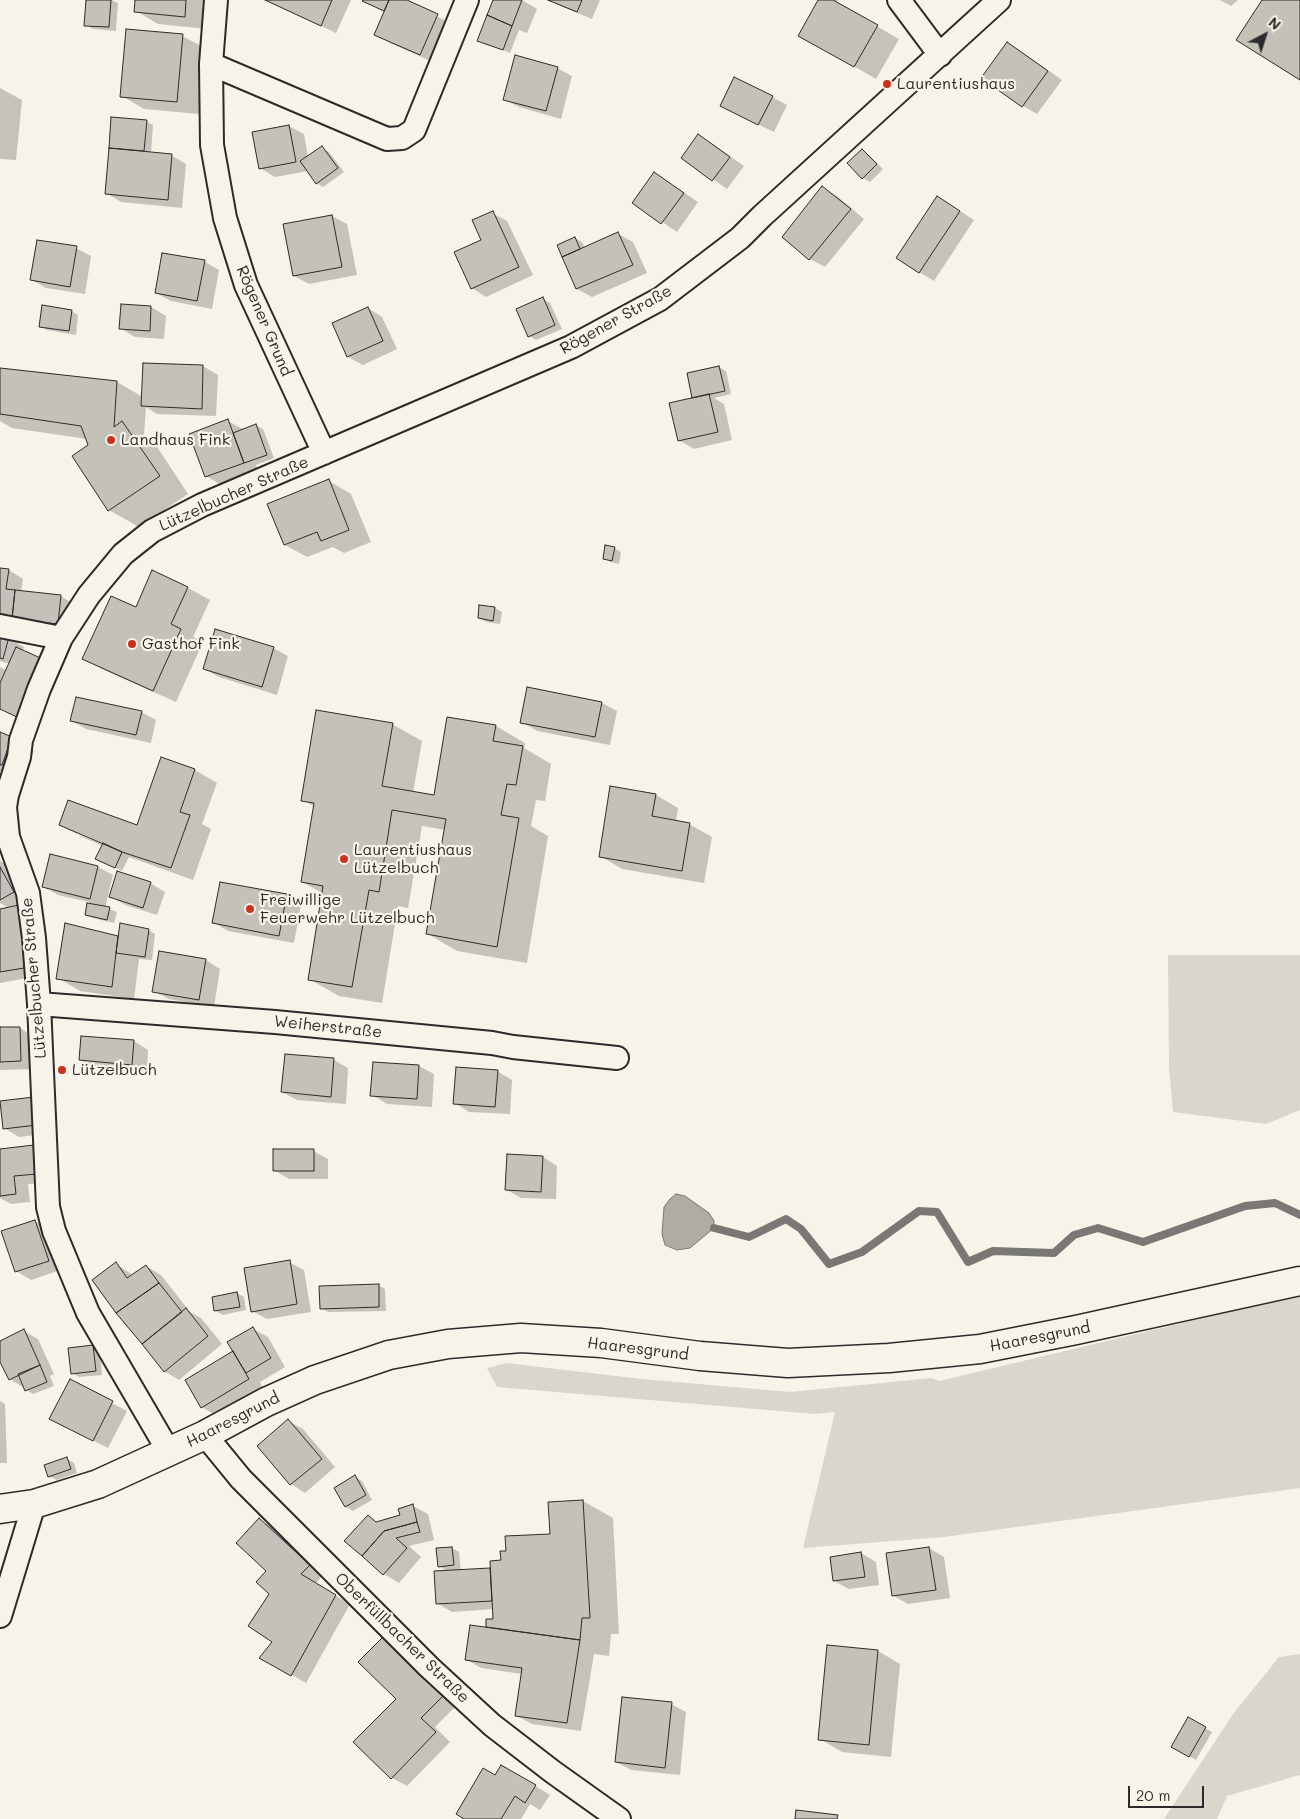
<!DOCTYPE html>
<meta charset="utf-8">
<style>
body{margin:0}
#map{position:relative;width:1300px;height:1819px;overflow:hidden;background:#f7f3e8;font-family:Mali,sans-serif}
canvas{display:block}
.north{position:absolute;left:1240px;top:10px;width:50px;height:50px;-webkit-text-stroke:4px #f7f3e8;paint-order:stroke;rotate:40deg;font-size:14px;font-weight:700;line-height:20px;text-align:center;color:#2b2b2b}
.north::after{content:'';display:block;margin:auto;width:18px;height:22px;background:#2b2b2b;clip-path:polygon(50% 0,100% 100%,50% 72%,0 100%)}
.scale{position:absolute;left:1128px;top:1786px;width:76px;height:22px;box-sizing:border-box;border:2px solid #2b2b2b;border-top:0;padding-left:6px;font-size:15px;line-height:18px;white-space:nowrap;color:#2b2b2b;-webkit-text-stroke:4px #f7f3e8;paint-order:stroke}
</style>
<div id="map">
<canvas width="1300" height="1819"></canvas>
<div class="north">N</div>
<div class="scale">20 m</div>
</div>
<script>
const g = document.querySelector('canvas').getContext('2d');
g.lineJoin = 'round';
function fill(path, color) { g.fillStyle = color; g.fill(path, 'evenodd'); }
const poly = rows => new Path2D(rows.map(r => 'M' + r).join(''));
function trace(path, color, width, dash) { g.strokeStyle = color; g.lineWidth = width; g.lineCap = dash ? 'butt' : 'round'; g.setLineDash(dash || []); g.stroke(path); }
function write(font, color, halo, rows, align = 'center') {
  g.font = font + ' Mali,sans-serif'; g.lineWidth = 4.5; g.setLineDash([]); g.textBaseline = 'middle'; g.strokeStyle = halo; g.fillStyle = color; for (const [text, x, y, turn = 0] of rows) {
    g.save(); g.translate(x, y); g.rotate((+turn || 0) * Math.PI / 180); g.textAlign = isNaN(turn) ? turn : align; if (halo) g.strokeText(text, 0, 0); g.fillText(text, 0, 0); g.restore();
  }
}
const green = poly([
 [1168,955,1300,955,1300,1110,1266,1124,1173,1112,1169,1067],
 [1300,1295,1300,1488,944,1537,803,1548,835,1412,815,1414,497,1387,487,1368,506,1363,642,1379,790,1392,932,1378,939,1381],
 [1300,1654,1300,1775,1227,1796,1217,1819,1164,1819,1233,1714,1279,1657]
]);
const water = poly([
 [676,1194,685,1196,709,1213,714,1221,714,1228,690,1248,677,1250,665,1245,662,1234,664,1207,670,1199,676,1194]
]);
const shadow = poly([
 [87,0,112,0,118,3,116,31,93,29,86,25],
 [137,0,210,0,207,29,158,24,136,11],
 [267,0,351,0,336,33],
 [365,0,404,0,452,24,435,63,390,43,375,34,385,12],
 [494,0,522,0,537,9,527,33,519,30,510,53,479,40],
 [546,0,600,0,592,19],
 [819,0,838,0,836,3,899,39,876,79,800,35],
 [1220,0,1238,0,1231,6],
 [182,36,205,48,199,114,144,109,122,96],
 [1008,43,1022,52,1062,80,1037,114,1023,106],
 [557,68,572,76,561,119,519,107,504,99],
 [0,88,22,100,16,160,0,159],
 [772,97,787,105,774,132,736,114],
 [146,121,153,125,151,153,171,155,186,164,182,208,121,202,106,193,114,150,110,148],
 [289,126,304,134,308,157,322,148,329,152,344,172,323,187,316,183,308,171,275,177,260,168],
 [699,136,713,144,744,166,727,189,683,158],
 [862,151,869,155,883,169,870,182,863,178],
 [655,173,698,202,677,232,634,203],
 [823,188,837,196,864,219,825,267,810,259,783,237],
 [938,197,974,220,934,281,919,272],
 [492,213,507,221,533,275,486,297,472,288,483,240],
 [332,216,347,224,357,275,309,284,294,276],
 [618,234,633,242,647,273,592,297,577,289,575,238,582,242,585,248],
 [76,248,91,256,85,294,46,288,32,280],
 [205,262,219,270,212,309,171,301,156,293],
 [543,299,550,303,562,329,536,340,529,336],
 [151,307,166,316,164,339,135,337,120,328],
 [368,308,382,317,397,349,363,365,348,357],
 [71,311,78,315,76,335,47,330,40,326],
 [203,366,218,375,216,416,157,414,146,407,144,435,152,439,188,494,139,527,109,510,87,439,12,428,0,421,0,369,117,382,143,397],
 [719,367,726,371,731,394,714,398,724,404,732,440,694,449,679,440,695,398],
 [228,421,243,429,256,425,263,429,274,458,256,465,258,472,221,485,206,476],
 [329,481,351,494,371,542,344,553,333,547,307,557,285,545],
 [614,548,621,552,619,564,611,562,604,558],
 [0,569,9,570,23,579,21,592,61,596,75,605,73,631,5,623],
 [153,572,188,588,210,600,193,637,203,642,176,702,106,671,84,659,136,608],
 [480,606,495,608,502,612,500,624,486,622,479,618],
 [0,636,9,638,24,647,22,651,34,725,0,709,0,667,7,671,10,664,0,661],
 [273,648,288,656,277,695,219,677,204,669],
 [602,703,617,711,610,745,537,731,522,722],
 [141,712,156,720,151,743,86,729,72,721],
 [392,724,422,741,413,793,435,796,496,726,525,743,524,748,551,764,545,801,536,800,531,826,548,836,527,963,457,951,428,934,445,830,422,826,408,908,398,906,382,1003,339,996,309,979,324,894,302,882,315,807,303,800],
 [0,734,12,738,34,751,24,777,0,771],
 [162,759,195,770,217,783,202,824,211,829,193,880,129,857,122,871,104,862,103,846,82,837,60,824,138,826],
 [78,832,104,843,104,845,77,834],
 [656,795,678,808,676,821,689,824,712,837,704,883,622,869,600,856],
 [51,855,98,867,113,875,105,908,117,912,114,923,93,918,86,914,89,902,58,895,43,886],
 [0,861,8,865,44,975,0,983,0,910,9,908,0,903],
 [150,883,165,892,157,915,125,905,110,896],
 [287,895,301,904,294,943,228,931,213,922],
 [66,925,118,937,148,930,155,934,152,960,139,959,134,999,80,991,58,978],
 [206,960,220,969,214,1007,169,999,154,991],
 [20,1028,34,1037,35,1069,0,1070,0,1029],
 [134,1041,148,1050,147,1072,95,1068,81,1060],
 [334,1060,348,1068,346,1104,297,1100,282,1092],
 [419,1066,434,1074,432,1107,387,1104,372,1095],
 [497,1071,512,1080,510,1114,469,1112,455,1103],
 [1,1102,52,1133,19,1137,4,1128],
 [0,1150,52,1182,28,1184,30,1202,11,1204,0,1198],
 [313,1151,328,1159,328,1179,289,1179,274,1170],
 [543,1157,557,1166,556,1199,521,1198,507,1190],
 [35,1221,50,1230,63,1269,31,1280,16,1271],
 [289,1262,304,1270,311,1312,267,1319,252,1311],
 [116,1264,133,1275,146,1266,161,1275,190,1312,201,1318,222,1344,179,1380,164,1371],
 [378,1285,385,1289,386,1311,328,1312,321,1308],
 [237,1293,244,1297,246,1310,223,1315,216,1311],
 [253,1329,268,1337,285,1367,260,1382,263,1388,217,1416,202,1407,235,1352],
 [24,1331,38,1339,54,1374,50,1376,54,1386,33,1394,10,1379,0,1359,0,1343],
 [93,1347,100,1351,102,1375,79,1377,72,1373],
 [70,1381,127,1411,108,1448,66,1427],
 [0,1401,5,1404,7,1463,0,1463],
 [288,1421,303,1429,335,1467,305,1493,291,1484],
 [67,1459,74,1463,77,1473,57,1480,49,1476],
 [355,1477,362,1481,372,1500,353,1511,346,1507],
 [583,1501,613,1518,619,1634,611,1634,609,1656,594,1654,581,1731,532,1724,517,1716,522,1674,481,1668,467,1660,488,1629,487,1620,494,1620,494,1609,452,1612,437,1603,449,1572,439,1566,452,1548,459,1552,461,1571,491,1570,502,1561,508,1552,551,1535,549,1503],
 [487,1597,493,1600,493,1603,486,1599],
 [413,1506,428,1514,434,1540,409,1546,421,1557,399,1583,384,1574,346,1541,368,1517,378,1523,402,1516],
 [259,1520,274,1528,324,1574,315,1584,350,1604,306,1683,261,1657,274,1642,271,1593],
 [929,1548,944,1557,950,1598,908,1604,894,1596],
 [861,1553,876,1562,879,1585,849,1589,834,1581],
 [383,1638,398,1647,457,1705,435,1727,450,1742,407,1786,392,1778,397,1699],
 [878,1651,900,1664,891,1757,842,1752,820,1739],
 [671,1704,686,1712,680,1775,631,1770,616,1762],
 [1188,1719,1212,1732,1196,1760,1173,1747],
 [502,1766,550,1795,540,1810,530,1804,521,1819,467,1819]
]);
const stream = poly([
 [714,1228,749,1237,786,1219,801,1229,829,1264,862,1252,919,1211,937,1212,968,1262,993,1251,1054,1253,1074,1235,1098,1228,1143,1242,1245,1206,1275,1203,1300,1215]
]);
const building = poly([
 [86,0,111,0,109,27,84,26,86,0],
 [135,0,186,0,185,17,134,12,135,0],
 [265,0,332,0,321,26,265,0],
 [363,0,389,0,384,11,362,1,363,0],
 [389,0,407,0,438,14,420,55,374,35,389,0],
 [493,0,522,0,512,26,487,15,493,0],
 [548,0,582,0,577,12,548,0],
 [818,0,833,0,878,25,854,67,798,36,818,0],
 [1262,0,1300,0,1300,80,1236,40,1262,0],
 [487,15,512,26,503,50,477,41,487,15],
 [126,29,183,34,177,102,120,97,126,29],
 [1007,42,1048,71,1022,107,981,78,1007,42],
 [515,55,558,67,546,111,503,100,515,55],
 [734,77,773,96,758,125,720,106,734,77],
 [111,117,147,120,144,151,109,148,111,117],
 [289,125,296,162,259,169,252,132,289,125],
 [698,134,730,157,712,181,681,158,698,134],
 [322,146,338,168,316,184,300,161,322,146],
 [109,148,172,154,168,200,105,194,109,148],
 [862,149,877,164,862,179,847,163,862,149],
 [654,172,684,193,661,224,632,203,654,172],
 [822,186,851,209,809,260,782,237,822,186],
 [937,196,960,211,919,273,896,258,937,196],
 [493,211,519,267,471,289,454,252,481,240,472,220,493,211],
 [332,215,342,267,293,276,283,224,332,215],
 [618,232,633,265,576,289,562,257,618,232],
 [575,237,580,249,562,257,557,245,575,237],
 [37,240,77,246,70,287,30,280,37,240],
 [162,253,205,260,197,301,155,293,162,253],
 [543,297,555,325,528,337,516,309,543,297],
 [121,304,151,306,150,331,119,329,121,304],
 [42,305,72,310,69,331,39,327,42,305],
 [368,307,383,341,347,357,332,323,368,307],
 [143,363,203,365,202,409,141,406,143,363],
 [719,366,725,391,692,398,687,373,719,366],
 [0,368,117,381,114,427,122,421,160,476,108,511,72,456,88,445,81,426,0,414,0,368],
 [709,394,718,432,678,441,669,403,709,394],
 [228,419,244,463,205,477,189,434,228,419],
 [256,424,267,455,244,463,233,433,256,424],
 [329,479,349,530,321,541,317,532,284,545,267,504,329,479],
 [605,545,615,547,612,561,603,559,605,545],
 [0,568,9,569,6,589,15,590,12,619,0,617,0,568],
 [152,570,188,587,171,624,181,629,153,691,82,659,111,596,136,607,152,570],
 [15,590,61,595,58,624,12,619,15,590],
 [479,605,495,607,493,621,478,618,479,605],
 [215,629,274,647,262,687,203,669,215,629],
 [0,635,9,637,3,659,0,658,0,635],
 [16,647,45,660,19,718,0,709,0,683,16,647],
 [527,687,602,702,595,737,520,723,527,687],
 [76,697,142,711,136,735,70,721,76,697],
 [316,710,393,723,382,786,434,795,447,717,496,725,493,741,523,746,516,785,507,784,501,815,519,818,497,947,426,934,446,819,392,810,379,892,369,890,352,987,308,980,323,886,301,882,314,803,301,801,316,710],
 [0,732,12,737,2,765,0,765,0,732],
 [161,757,195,769,180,812,190,815,171,868,122,852,59,825,68,800,137,825,161,757],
 [610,786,656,794,652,816,690,823,682,871,599,857,610,786],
 [103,843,122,852,115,868,95,859,103,843],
 [50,854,98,866,90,899,42,887,50,854],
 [0,867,14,892,0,900,0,867],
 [117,871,151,882,143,908,109,897,117,871],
 [220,882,287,894,279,936,212,923,220,882],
 [87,903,110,907,107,920,85,915,87,903],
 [19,905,30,967,0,972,0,909,19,905],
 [65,923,118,936,112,987,56,979,65,923],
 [120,923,149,929,145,957,116,953,120,923],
 [159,951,206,959,199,1000,152,992,159,951],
 [0,1027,20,1027,21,1061,0,1062,0,1027],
 [81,1036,134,1040,132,1065,79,1060,81,1036],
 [285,1054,334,1058,331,1097,281,1092,285,1054],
 [373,1062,419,1065,417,1099,370,1096,373,1062],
 [456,1067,498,1070,495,1107,453,1104,456,1067],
 [34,1097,37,1125,3,1129,0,1101,34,1097],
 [34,1145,37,1174,14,1176,16,1194,0,1196,0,1149,34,1145],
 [273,1149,314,1149,314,1171,273,1171,273,1149],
 [507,1154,543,1156,541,1192,505,1190,507,1154],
 [35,1220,49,1261,15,1272,1,1231,35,1220],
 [290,1260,297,1304,251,1312,244,1268,290,1260],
 [116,1262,127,1278,146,1265,159,1283,116,1313,92,1280,116,1262],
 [159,1283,182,1312,142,1344,116,1313,159,1283],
 [379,1284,379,1307,320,1309,319,1286,379,1284],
 [237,1292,240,1307,214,1311,212,1297,237,1292],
 [186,1308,208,1336,164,1372,142,1344,186,1308],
 [253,1327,271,1358,246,1373,227,1342,253,1327],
 [24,1329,40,1365,9,1380,0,1362,0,1341,24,1329],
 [93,1345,96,1371,71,1374,68,1348,93,1345],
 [233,1351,249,1379,201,1408,185,1380,233,1351],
 [40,1365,47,1382,25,1391,18,1374,40,1365],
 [70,1379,113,1401,93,1441,49,1419,70,1379],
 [288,1419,322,1459,290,1485,257,1446,288,1419],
 [67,1457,71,1469,48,1477,44,1465,67,1457],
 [355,1475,366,1495,345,1507,334,1488,355,1475],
 [583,1500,590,1618,582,1618,580,1640,486,1627,486,1619,493,1619,490,1561,501,1560,500,1551,506,1551,505,1536,550,1534,548,1502,583,1500],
 [413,1504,417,1522,384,1531,362,1556,344,1541,368,1515,376,1522,400,1515,398,1509,413,1504],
 [259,1518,310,1565,301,1574,336,1595,291,1676,259,1658,272,1642,248,1626,269,1594,256,1582,266,1571,236,1543,259,1518],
 [417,1522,420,1532,396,1538,407,1548,383,1575,362,1556,384,1531,417,1522],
 [452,1547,454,1565,438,1567,436,1548,452,1547],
 [929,1547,936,1590,892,1596,886,1553,929,1547],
 [861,1552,865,1577,833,1581,830,1557,861,1552],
 [490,1568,492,1601,436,1604,434,1571,490,1568],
 [470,1625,580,1640,567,1723,515,1716,522,1668,465,1660,470,1625],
 [383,1637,443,1696,421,1718,436,1732,391,1779,353,1742,396,1699,358,1662,383,1637],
 [827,1645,878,1650,869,1745,818,1740,827,1645],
 [622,1697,672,1702,665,1768,615,1762,622,1697],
 [1188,1717,1206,1727,1189,1757,1171,1747,1188,1717],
 [501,1765,536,1785,525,1803,515,1796,501,1819,464,1819,456,1814,483,1768,495,1775,501,1765],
 [796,1810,838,1815,837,1819,795,1819,796,1810]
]);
const street = poly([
 [216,0,211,64,212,145,225,218,246,285,324,453],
 [899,0,940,55],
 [211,64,387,139,402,138,414,130,467,0],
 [0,626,61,638],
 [39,1004,275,1022,492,1043,513,1047,617,1058],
 [205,1435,241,1479,429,1667,492,1725,553,1772,619,1819],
 [169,1452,88,1313,54,1231,48,1207,39,1004,34,938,28,893,8,837,5,807,7,795,19,757,21,740,39,689,61,638,89,595,123,554,152,531,202,505,571,347,660,299,740,238,762,216,999,0],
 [0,1616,34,1504]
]);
const secondary = poly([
 [0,1509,34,1504,98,1484,205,1435,266,1402,315,1380,389,1355,448,1344,521,1338,601,1343,700,1356,788,1363,889,1358,980,1349,1076,1330,1300,1281]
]);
const markers = [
 [887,84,5,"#c8321e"],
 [111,440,5,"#c8321e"],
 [132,644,5,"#c8321e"],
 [344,859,5,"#c8321e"],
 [250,909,5,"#c8321e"],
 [62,1070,5,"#c8321e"]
];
const poiNames = [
 ["Laurentiushaus",897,84],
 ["Landhaus Fink",121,440],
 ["Gasthof Fink",142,644],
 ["Laurentiushaus",354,850],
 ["Lützelbuch",354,868],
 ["Freiwillige",260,900],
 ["Feuerwehr Lützelbuch",260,918],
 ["Lützelbuch",72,1070]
];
const streetNames = [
 ["Rögener Straße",616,320,-29],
 ["Rögener Grund",264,321,67],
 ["Lützelbucher Straße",234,494,-24],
 ["Lützelbucher Straße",34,978,-95],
 ["Weiherstraße",328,1027,6],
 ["Haaresgrund",1040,1337,-11],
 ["Haaresgrund",638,1349,7],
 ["Haaresgrund",233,1420,-27],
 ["Oberfüllbacher Straße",402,1638,44]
];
fill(green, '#dad6cc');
fill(water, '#afaca4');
trace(water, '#7a7874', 1);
fill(shadow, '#0003');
trace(stream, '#7a7874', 8);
fill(building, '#c4c1b9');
trace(building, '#2b2b2b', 1);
trace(street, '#2b2b2b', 26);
trace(secondary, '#2b2b2b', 31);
trace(street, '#f7f3e8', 22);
trace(secondary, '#f7f3e8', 28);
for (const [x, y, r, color] of markers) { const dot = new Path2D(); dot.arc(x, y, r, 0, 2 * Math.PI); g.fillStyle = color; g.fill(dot); trace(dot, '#f7f3e8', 2); }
write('16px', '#2b2b2b', '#f7f3e8', poiNames, 'left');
write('16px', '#2b2b2b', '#f7f3e8', streetNames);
</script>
